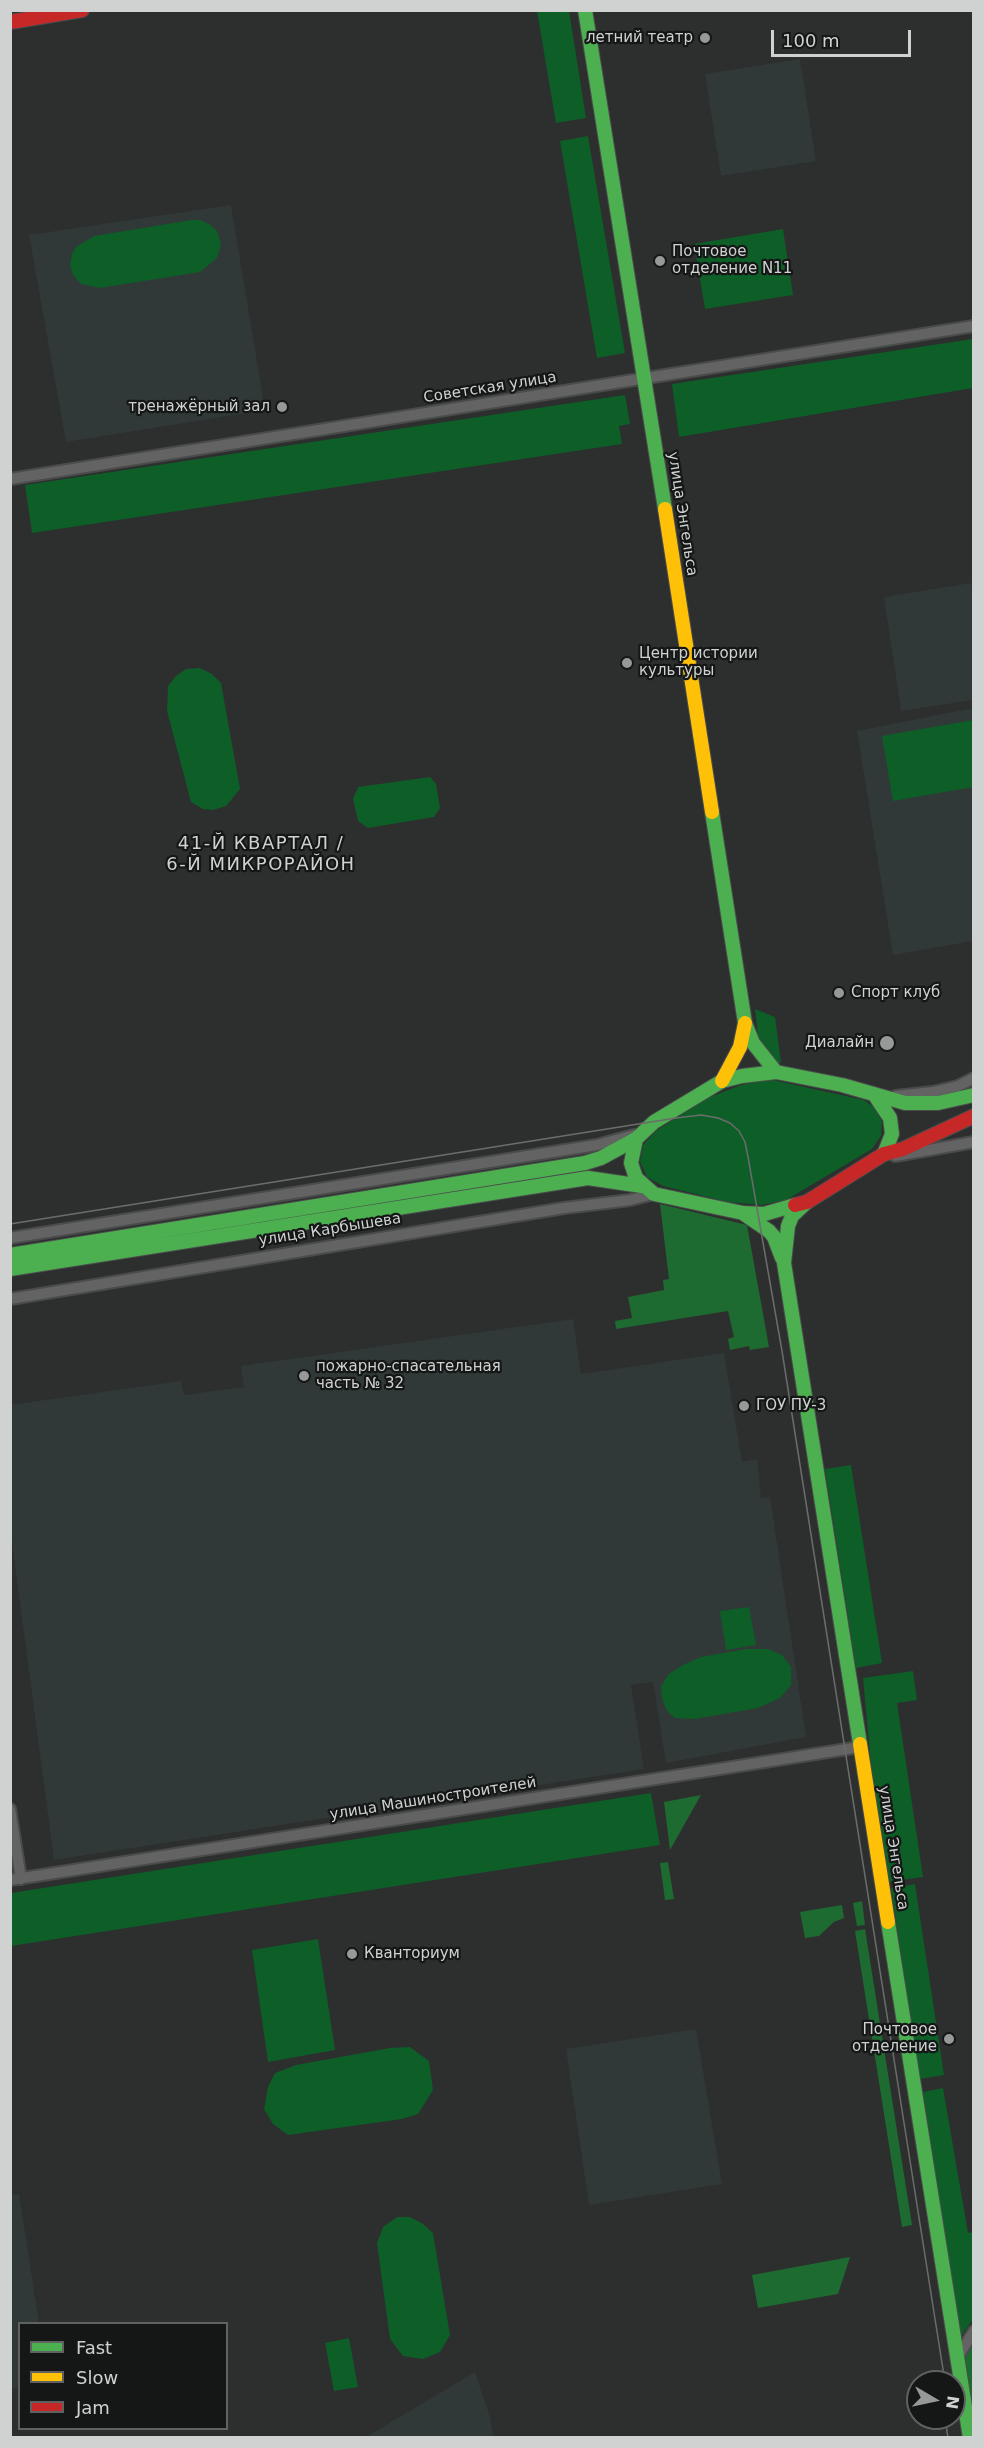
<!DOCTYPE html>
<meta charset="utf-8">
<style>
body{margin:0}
#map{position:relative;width:984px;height:2448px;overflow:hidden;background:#2d2e2e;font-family:"DejaVu Sans",sans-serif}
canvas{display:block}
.frame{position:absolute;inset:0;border:12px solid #d0d2d2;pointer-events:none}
.legend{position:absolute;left:18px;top:2322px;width:210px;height:108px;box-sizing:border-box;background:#151717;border:2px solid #606262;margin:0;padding:8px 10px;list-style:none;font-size:18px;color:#d0d2d2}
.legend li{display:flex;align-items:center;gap:12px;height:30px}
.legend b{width:30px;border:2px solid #606262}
.north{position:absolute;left:906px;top:2370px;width:60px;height:60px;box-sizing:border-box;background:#151717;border:2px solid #606262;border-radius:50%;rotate:99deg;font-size:16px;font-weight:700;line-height:24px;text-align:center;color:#d0d2d2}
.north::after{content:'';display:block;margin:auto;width:21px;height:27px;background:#979999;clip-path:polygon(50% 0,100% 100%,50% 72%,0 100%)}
.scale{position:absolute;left:771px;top:30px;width:140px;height:27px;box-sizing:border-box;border:3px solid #d0d2d2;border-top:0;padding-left:8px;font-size:18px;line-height:21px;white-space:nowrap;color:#d0d2d2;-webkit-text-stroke:4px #151717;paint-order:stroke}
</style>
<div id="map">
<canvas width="984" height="2448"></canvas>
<div class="frame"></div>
<ul class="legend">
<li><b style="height:8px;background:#4caf50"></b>Fast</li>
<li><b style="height:8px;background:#ffc107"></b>Slow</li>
<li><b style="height:8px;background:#c62828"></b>Jam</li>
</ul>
<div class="north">N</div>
<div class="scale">100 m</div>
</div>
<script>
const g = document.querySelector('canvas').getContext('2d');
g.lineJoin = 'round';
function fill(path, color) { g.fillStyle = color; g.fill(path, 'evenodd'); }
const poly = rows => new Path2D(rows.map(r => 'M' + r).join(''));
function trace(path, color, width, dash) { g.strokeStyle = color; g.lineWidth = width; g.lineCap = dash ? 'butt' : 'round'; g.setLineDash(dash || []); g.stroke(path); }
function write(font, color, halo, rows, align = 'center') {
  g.font = font + ' "DejaVu Sans",sans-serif'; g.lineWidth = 4.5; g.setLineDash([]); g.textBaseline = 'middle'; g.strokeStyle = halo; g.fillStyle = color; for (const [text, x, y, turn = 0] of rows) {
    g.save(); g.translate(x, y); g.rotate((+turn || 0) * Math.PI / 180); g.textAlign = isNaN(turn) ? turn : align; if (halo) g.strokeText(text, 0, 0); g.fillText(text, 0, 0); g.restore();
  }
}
const built = poly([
 [800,59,816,161,721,176,705,74],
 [231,205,265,410,66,442,29,235],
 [971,583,974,599,973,700,901,711,884,597],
 [973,708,973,941,893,955,857,731],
 [573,1319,581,1374,724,1353,742,1462,757,1459,761,1498,770,1497,806,1737,666,1763,653,1682,631,1685,644,1769,54,1860,11,1535,10,1405,181,1381,184,1395,244,1387,241,1366],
 [696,2029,722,2184,589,2205,566,2049],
 [19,2194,39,2323,20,2324,19,2387,11,2389,10,2196],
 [475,2372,490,2417,493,2437,366,2437]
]);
const green = poly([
 [537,11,569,11,586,118,556,123],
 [588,136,625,353,597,358,560,141],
 [192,220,200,220,209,224,217,231,221,245,217,258,200,272,100,288,81,284,73,275,70,265,72,254,76,247,94,236],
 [783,229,793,295,705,309,694,244],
 [973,339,973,388,679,437,672,384],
 [625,395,630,424,619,426,622,444,32,533,25,485],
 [200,668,212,674,221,683,240,789,226,806,213,810,203,809,191,802,167,711,168,686,176,676,186,669],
 [973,720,973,787,893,801,882,736],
 [430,777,436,784,440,808,434,817,368,828,358,821,353,799,358,787],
 [755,1009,775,1017,781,1063,774,1061,759,1043],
 [768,1079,864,1100,875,1108,882,1122,881,1136,872,1149,786,1200,761,1205,728,1202,663,1186,647,1177,640,1162,643,1145,657,1130,708,1098,741,1085],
 [851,1465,882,1663,856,1668,825,1469],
 [749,1607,756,1645,726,1650,720,1611],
 [746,1649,768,1649,782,1655,791,1667,791,1685,780,1698,758,1708,694,1719,675,1718,667,1711,662,1699,661,1686,669,1674,683,1665,701,1657],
 [913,1671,917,1700,897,1703,923,1877,889,1882,871,1764,863,1678],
 [651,1793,660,1845,11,1946,11,1893],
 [915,1884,944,2075,920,2079,891,1888],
 [318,1939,335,2050,268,2062,252,1950],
 [410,2047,429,2061,433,2090,418,2114,402,2119,288,2135,273,2124,264,2109,268,2087,275,2073,296,2065,390,2048],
 [943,2088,968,2233,973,2232,973,2319,960,2338,923,2092],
 [397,2217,410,2217,423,2224,433,2233,450,2335,440,2352,423,2359,403,2356,390,2339,377,2243,383,2227],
 [349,2338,358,2387,334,2391,325,2343]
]);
const forest = poly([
 [660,1204,747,1225,769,1347,750,1350,749,1346,730,1350,728,1339,734,1337,728,1311,616,1329,615,1321,632,1318,628,1297,664,1290,663,1280,669,1279],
 [701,1795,670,1850,664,1802],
 [668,1862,674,1899,665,1900,660,1863],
 [862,1901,865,1925,857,1926,853,1903],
 [842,1905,844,1918,834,1922,819,1936,805,1938,800,1912],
 [865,1929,912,2225,902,2227,855,1931],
 [850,2257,838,2294,758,2308,752,2275],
 [973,2343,973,2415,964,2356]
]);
const street = poly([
 [10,479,974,326],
 [896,1096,933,1092,958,1086,974,1078],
 [895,1156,974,1142],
 [10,1238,597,1145,634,1135],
 [10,1299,564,1208,630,1200,654,1194],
 [10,1809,21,1879],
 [10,1880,860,1747],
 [957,2358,974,2331]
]);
const fast = poly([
 [585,10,665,509],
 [712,812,745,1023,753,1043,776,1072],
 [874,1094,890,1118,892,1134,884,1154],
 [807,1202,792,1216,788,1226,784,1263,860,1744],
 [795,1205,764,1214,743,1213,654,1194,636,1178,631,1163,636,1139,654,1122,722,1081,742,1076,776,1072,842,1085,905,1103,938,1103,974,1095],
 [744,1214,769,1231,774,1237,782,1258],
 [10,1255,585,1163,601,1158,636,1139],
 [10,1269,588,1178,642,1186],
 [888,1922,970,2438]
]);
const slow = poly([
 [665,509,712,812],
 [722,1081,740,1047,745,1023],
 [860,1744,888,1922]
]);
const jam = poly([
 [10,22,82,10],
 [795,1205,807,1202,884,1154,903,1149,974,1116]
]);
const tram = poly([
 [10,1224,676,1118,701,1115,718,1118,730,1123,739,1131,745,1142,748,1157,782,1351,945,2382],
 [945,2418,948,2438]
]);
const markers = [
 [705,38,6,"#979999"],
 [660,261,6,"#979999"],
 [282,407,6,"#979999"],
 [627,663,6,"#979999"],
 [839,993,6,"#979999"],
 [887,1043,8,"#979999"],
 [304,1376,6,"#979999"],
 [744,1406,6,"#979999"],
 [352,1954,6,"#979999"],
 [949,2039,6,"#979999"]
];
const poiNames = [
 ["летний театр",693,38,"right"],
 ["Почтовое",672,252],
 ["отделение N11",672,269],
 ["тренажёрный зал",270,407,"right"],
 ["Центр истории",639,654],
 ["культуры",639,671],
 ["Спорт клуб",851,993],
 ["Диалайн",874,1043,"right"],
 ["пожарно-спасательная",316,1367],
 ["часть № 32",316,1384],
 ["ГОУ ПУ-3",756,1406],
 ["Кванториум",364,1954],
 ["Почтовое",937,2030,"right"],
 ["отделение",937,2047,"right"]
];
const streetNames = [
 ["Советская улица",490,388,-9],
 ["улица Энгельса",682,514,81],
 ["улица Карбышева",330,1230,-9],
 ["улица Машиностроителей",433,1799,-9],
 ["улица Энгельса",893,1848,81]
];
const quarterNames = [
 ["41-Й КВАРТАЛ /",261,844],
 ["6-Й МИКРОРАЙОН",261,865]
];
fill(built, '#303938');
fill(green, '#0e5e28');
fill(forest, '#1e6b31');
trace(street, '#4a4c4c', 14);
trace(fast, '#4a4c4c', 16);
trace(slow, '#4a4c4c', 16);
trace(jam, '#4a4c4c', 16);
trace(street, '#626362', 10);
trace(fast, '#4caf50', 14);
trace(slow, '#ffc107', 14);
trace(jam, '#c62828', 14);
trace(tram, '#6c6c6c', 1.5);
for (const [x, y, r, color] of markers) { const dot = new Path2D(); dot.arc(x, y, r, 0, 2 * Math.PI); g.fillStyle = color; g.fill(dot); trace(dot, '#151717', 2); }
write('15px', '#d0d2d2', '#151717', poiNames, 'left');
write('15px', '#d0d2d2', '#151717', streetNames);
g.letterSpacing = '1.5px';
write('18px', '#d0d2d2', '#151717', quarterNames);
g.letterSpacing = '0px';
</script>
